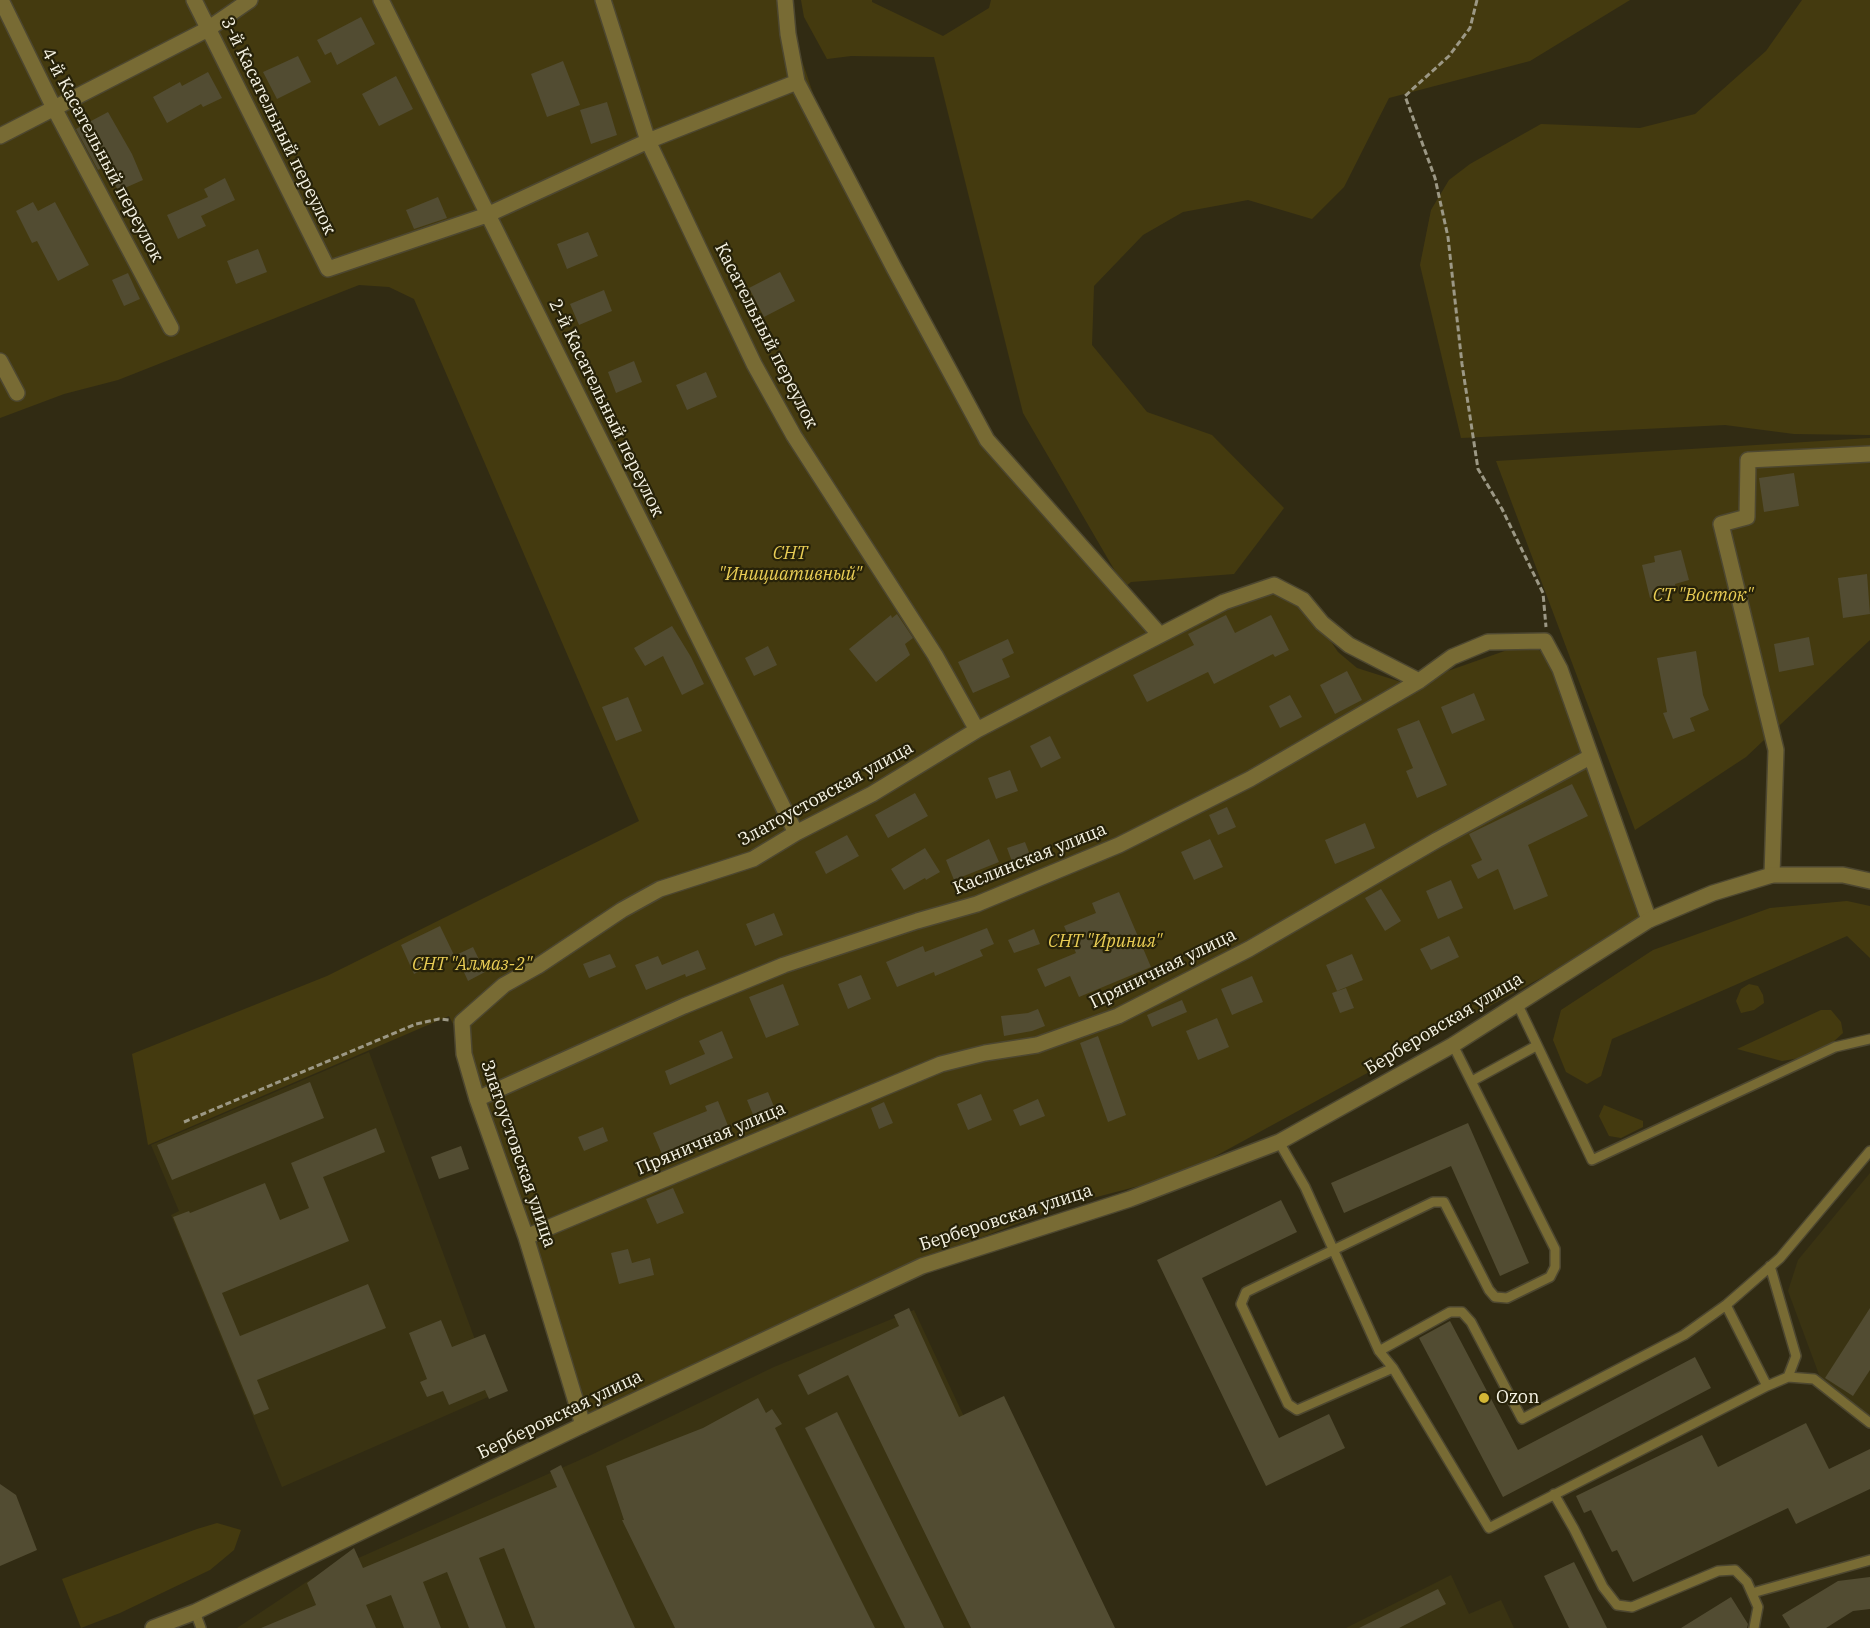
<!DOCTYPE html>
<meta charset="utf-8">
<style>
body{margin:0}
canvas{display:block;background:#312b13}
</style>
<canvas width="1870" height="1628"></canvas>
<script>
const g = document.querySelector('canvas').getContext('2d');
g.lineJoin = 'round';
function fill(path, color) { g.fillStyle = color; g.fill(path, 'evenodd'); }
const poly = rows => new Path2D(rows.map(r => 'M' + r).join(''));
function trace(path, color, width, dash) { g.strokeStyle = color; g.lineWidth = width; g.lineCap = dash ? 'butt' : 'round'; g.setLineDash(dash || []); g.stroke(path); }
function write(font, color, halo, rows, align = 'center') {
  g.font = font + ' "IBM Plex Serif",serif'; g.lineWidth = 4.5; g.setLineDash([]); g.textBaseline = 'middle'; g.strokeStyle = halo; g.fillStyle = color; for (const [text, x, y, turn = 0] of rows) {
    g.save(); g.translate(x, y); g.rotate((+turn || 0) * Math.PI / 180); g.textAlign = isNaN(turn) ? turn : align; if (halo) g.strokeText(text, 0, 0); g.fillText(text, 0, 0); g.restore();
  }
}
const built = poly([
 [369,1052,495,1394,282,1487,171,1215,179,1211,151,1145],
 [1870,1173,1870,1423,1824,1388,1788,1291,1798,1260],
 [914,1310,1063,1628,237,1628,311,1579,591,1455,774,1367],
 [1451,1575,1469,1614,1501,1600,1514,1628,1346,1628]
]);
const green = poly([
 [0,0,792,0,794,37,819,111,992,436,1122,583,1023,413,934,57,851,56,827,59,804,17,801,0,872,0,872,2,943,36,989,8,991,0,1630,0,1530,61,1389,98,1344,187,1312,219,1248,200,1183,212,1143,235,1094,286,1092,345,1147,412,1212,435,1284,508,1234,574,1131,582,1125,587,1167,636,1238,603,1276,590,1300,595,1338,652,1357,668,1401,682,1445,672,1530,642,1551,661,1645,921,1181,1175,1066,1205,891,1272,586,1418,465,1048,449,1016,148,1145,132,1054,327,976,639,821,414,299,389,287,359,285,118,380,64,394,0,418],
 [1802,0,1870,0,1870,435,1794,434,1725,425,1461,438,1420,265,1431,210,1449,180,1470,164,1541,124,1640,128,1695,114,1766,51],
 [1870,438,1870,640,1746,757,1635,830,1496,461],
 [1847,901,1870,906,1870,958,1847,936,1612,1039,1601,1076,1587,1084,1566,1072,1553,1040,1561,1010,1653,950,1770,908],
 [1749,984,1758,986,1763,995,1764,1003,1754,1010,1741,1013,1736,1001,1741,989],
 [1821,1010,1831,1010,1841,1022,1843,1033,1832,1043,1800,1058,1782,1061,1737,1049],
 [1604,1105,1643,1121,1643,1127,1621,1138,1609,1136,1599,1116],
 [217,1523,241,1530,234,1550,210,1570,120,1613,81,1628,62,1579,197,1529]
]);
const building = poly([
 [361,17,375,44,337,65,331,52,325,55,317,40],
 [298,56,311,82,277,99,263,72],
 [563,61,580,105,547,117,531,74],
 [208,72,222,98,203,107,201,104,167,123,153,97,180,82,182,86],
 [396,76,413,109,379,126,362,94],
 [607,102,617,135,591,144,580,110],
 [108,112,132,154,143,180,118,191,106,165,98,170,76,129],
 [225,178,235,200,201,216,206,226,178,239,167,215,208,197,204,189],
 [438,197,447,218,414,229,406,210],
 [33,202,38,211,55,202,89,265,58,281,37,241,32,243,16,211],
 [588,232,598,256,567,269,557,244],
 [258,249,267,272,236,284,227,261],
 [780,272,795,301,764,317,749,288],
 [128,273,140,299,124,306,112,280],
 [604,290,612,311,579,325,570,304],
 [634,361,642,382,616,393,608,372],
 [706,372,717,397,687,410,676,385],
 [1794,473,1799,506,1764,512,1759,478],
 [1681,550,1689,580,1675,584,1677,592,1650,598,1642,565,1655,562,1654,556],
 [1867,574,1870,614,1843,618,1838,578],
 [897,614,913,638,905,644,910,655,876,682,849,649,891,615,892,618],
 [1226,615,1235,633,1271,615,1289,650,1275,657,1273,654,1214,684,1208,672,1147,702,1133,675,1194,645,1188,634],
 [672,626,691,657,704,684,682,695,663,656,645,666,634,648],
 [1809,637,1814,665,1779,672,1774,644],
 [1008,639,1014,653,1002,659,1010,677,973,693,958,662],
 [768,646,777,665,754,676,745,658],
 [1696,651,1703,695,1709,710,1690,718,1695,731,1673,739,1663,713,1667,712,1657,658],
 [1347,671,1362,700,1335,714,1320,685],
 [1474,693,1485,720,1452,734,1441,707],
 [1290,695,1302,717,1280,728,1269,706],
 [628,697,642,731,616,741,602,707],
 [1419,720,1447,785,1417,798,1406,771,1413,768,1397,729],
 [1050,736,1061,758,1041,768,1030,746],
 [1010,770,1018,791,996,799,988,778],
 [1572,784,1588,816,1528,845,1548,896,1514,910,1498,869,1478,879,1471,865,1482,860,1469,834],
 [915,793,928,816,888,838,875,815],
 [1227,807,1236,827,1218,835,1209,815],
 [1365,823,1375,848,1335,864,1325,840],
 [847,835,859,856,826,874,815,852],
 [989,839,999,862,954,880,946,860],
 [1210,839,1223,867,1194,880,1181,852],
 [1025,842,1032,860,1014,867,1007,848],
 [925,848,940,872,926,880,925,878,904,890,891,869],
 [1451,880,1463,908,1438,919,1426,891],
 [1381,889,1401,921,1385,931,1365,898],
 [1119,892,1151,967,1079,997,1070,976,1045,987,1037,969,1076,953,1064,926,1096,913,1092,903],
 [774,913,783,935,755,946,746,924],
 [440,926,454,955,414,974,401,945],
 [987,928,994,944,980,950,983,956,935,976,934,972,897,987,886,962,923,946,925,952],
 [1034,929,1040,944,1014,953,1008,940],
 [1449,936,1459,957,1431,970,1420,949],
 [473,947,485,972,468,981,456,955],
 [698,950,706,969,686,977,685,974,646,990,635,965,658,956,662,965],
 [610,954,616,967,589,978,583,964],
 [1352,954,1363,980,1337,991,1326,965],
 [861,975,871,999,848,1009,838,984],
 [1252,976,1263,1002,1232,1015,1221,989],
 [783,984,799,1025,766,1038,749,997],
 [1346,988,1354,1008,1340,1013,1332,993],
 [1182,1000,1187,1012,1152,1027,1147,1015],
 [1038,1009,1045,1026,1032,1031,1004,1036,1001,1016,1028,1013],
 [1217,1018,1229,1047,1198,1060,1186,1031],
 [722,1031,733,1058,670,1085,665,1071,705,1054,699,1041],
 [1098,1036,1126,1115,1108,1122,1080,1043],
 [310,1082,324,1118,172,1180,157,1145],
 [768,1092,777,1114,756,1122,747,1100],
 [981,1094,992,1120,968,1130,957,1104],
 [1038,1099,1045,1116,1020,1126,1013,1110],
 [718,1101,731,1133,664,1159,653,1133,707,1111,705,1106],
 [884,1102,893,1123,879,1129,871,1108],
 [1468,1123,1529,1263,1500,1276,1451,1166,1344,1213,1331,1183],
 [603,1127,608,1141,584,1151,578,1137],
 [376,1128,385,1152,323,1177,349,1241,222,1293,240,1336,368,1284,386,1328,257,1380,269,1409,254,1415,173,1217,189,1211,190,1213,265,1183,280,1220,309,1208,291,1163],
 [461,1146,469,1169,439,1179,431,1157],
 [673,1188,684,1213,657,1224,646,1199],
 [1281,1200,1297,1232,1202,1278,1279,1438,1329,1414,1345,1448,1266,1486,1157,1260],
 [628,1249,632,1263,650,1258,654,1275,619,1284,611,1253],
 [909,1308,959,1417,1004,1396,1115,1628,971,1628,848,1375,808,1395,798,1375,899,1326,894,1315],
 [1870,1308,1870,1370,1853,1396,1825,1378],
 [441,1320,452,1347,485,1334,508,1391,489,1399,485,1390,449,1405,443,1391,427,1397,420,1382,427,1379,409,1333],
 [1450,1321,1518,1450,1695,1357,1711,1388,1503,1497,1419,1338],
 [758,1398,766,1413,772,1409,782,1424,775,1428,875,1628,675,1628,622,1520,624,1520,606,1466,703,1428],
 [837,1412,935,1609,944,1628,905,1628,805,1428],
 [1806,1423,1829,1469,1870,1449,1870,1489,1796,1524,1788,1508,1633,1582,1617,1550,1612,1552,1591,1510,1584,1513,1576,1496,1702,1435,1718,1467],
 [561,1465,635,1628,535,1628,504,1548,479,1558,506,1628,469,1628,447,1572,423,1582,441,1628,404,1628,391,1595,366,1605,376,1628,261,1628,316,1605,307,1583,354,1548,363,1568,557,1487,550,1471],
 [0,1484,16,1495,37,1550,0,1566],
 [1574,1562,1607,1628,1569,1628,1544,1576],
 [1870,1577,1870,1609,1853,1611,1826,1628,1790,1628,1782,1615,1838,1581],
 [1438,1589,1446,1604,1399,1628,1359,1628],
 [1731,1597,1748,1624,1747,1628,1681,1628]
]);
const path = poly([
 [1477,0,1470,28,1449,56,1405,96,1435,178,1448,237,1462,364,1478,469,1502,509,1543,593,1546,627],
 [184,1122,416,1024,439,1019,449,1020]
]);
const service = poly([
 [1517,1003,1592,1160,1835,1047,1870,1039],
 [1472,1081,1536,1046],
 [1279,1142,1305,1187,1379,1351,1393,1368,1489,1528,1767,1386,1726,1305],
 [1379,1351,1450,1312,1462,1312,1471,1322,1522,1419,1684,1335,1726,1305,1780,1258,1870,1151],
 [1393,1368,1297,1410,1288,1404,1241,1304,1246,1292,1433,1202,1444,1202,1489,1290,1495,1297,1507,1298,1550,1277,1555,1267,1555,1249,1453,1045],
 [1788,1377,1814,1379,1870,1423],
 [1767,1386,1788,1377,1796,1356,1770,1266],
 [1554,1494,1574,1529,1603,1587,1617,1605,1632,1607,1718,1571,1735,1570,1747,1582,1758,1607,1754,1628],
 [1752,1593,1870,1560],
 [195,1612,201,1628]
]);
const minor = poly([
 [1,0,54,108,171,328],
 [194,0,328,269,487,215,648,141,797,82],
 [381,0,796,833],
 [603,0,648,141,754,364,794,436,935,655,977,730],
 [785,0,788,34,797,82,894,268,987,440,1160,635],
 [0,136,208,29,250,0],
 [0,361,17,393],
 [1772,875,1776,750,1721,524,1747,517,1748,460,1870,454],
 [477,1099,684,1006,784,965,917,921,977,904,1119,845,1250,779,1419,681,1452,657,1488,642,1545,641,1560,669,1649,920],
 [526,1237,941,1064,985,1053,1037,1045,1118,1016,1249,949,1437,840,1590,757],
 [583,1425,526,1237,477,1099,464,1054,462,1022,504,985,538,966,622,910,660,889,753,859,796,833,872,794,977,730,1224,602,1274,585,1303,600,1322,623,1349,645,1419,681]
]);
const tertiary = poly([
 [153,1628,195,1612,583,1425,922,1266,1130,1199,1279,1142,1453,1045,1649,920,1713,893,1772,875,1843,875,1870,881]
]);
const markers = [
 [1484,1398,6,"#d3b635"]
];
const streetNames = [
 ["3-й Касательный переулок",278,126,64],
 ["4-й Касательный переулок",102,155,62],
 ["Касательный переулок",766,336,63],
 ["2-й Касательный переулок",606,408,64],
 ["Златоустовская улица",826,794,-29],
 ["Каслинская улица",1030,859,-22],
 ["Пряничная улица",1163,969,-26],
 ["Берберовская улица",1444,1024,-31],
 ["Пряничная улица",711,1139,-23],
 ["Златоустовская улица",518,1154,71],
 ["Берберовская улица",1006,1218,-18],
 ["Берберовская улица",560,1415,-26]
];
const parkNames = [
 ["СНТ",790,554],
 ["\"Инициативный\"",790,575],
 ["СТ \"Восток\"",1703,596],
 ["СНТ \"Ириния\"",1105,942],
 ["СНТ \"Алмаз-2\"",472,965]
];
const poiNames = [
 ["Ozon",1496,1398]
];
fill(built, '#3a3312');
fill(green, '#443a0f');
fill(building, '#524c32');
trace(service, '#4d4730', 12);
trace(minor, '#4d4730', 18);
trace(tertiary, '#4d4730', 18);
trace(path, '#9c9885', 3, [6, 3]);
trace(service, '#786b34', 9);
trace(minor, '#786b34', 15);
trace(tertiary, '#786b34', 15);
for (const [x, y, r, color] of markers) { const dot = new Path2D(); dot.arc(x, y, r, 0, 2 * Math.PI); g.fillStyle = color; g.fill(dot); trace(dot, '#272209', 2); }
write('18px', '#f6f3e4', '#272209', streetNames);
write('italic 18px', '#e9cd55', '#272209', parkNames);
write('18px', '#f6f3e4', '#272209', poiNames, 'left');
</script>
